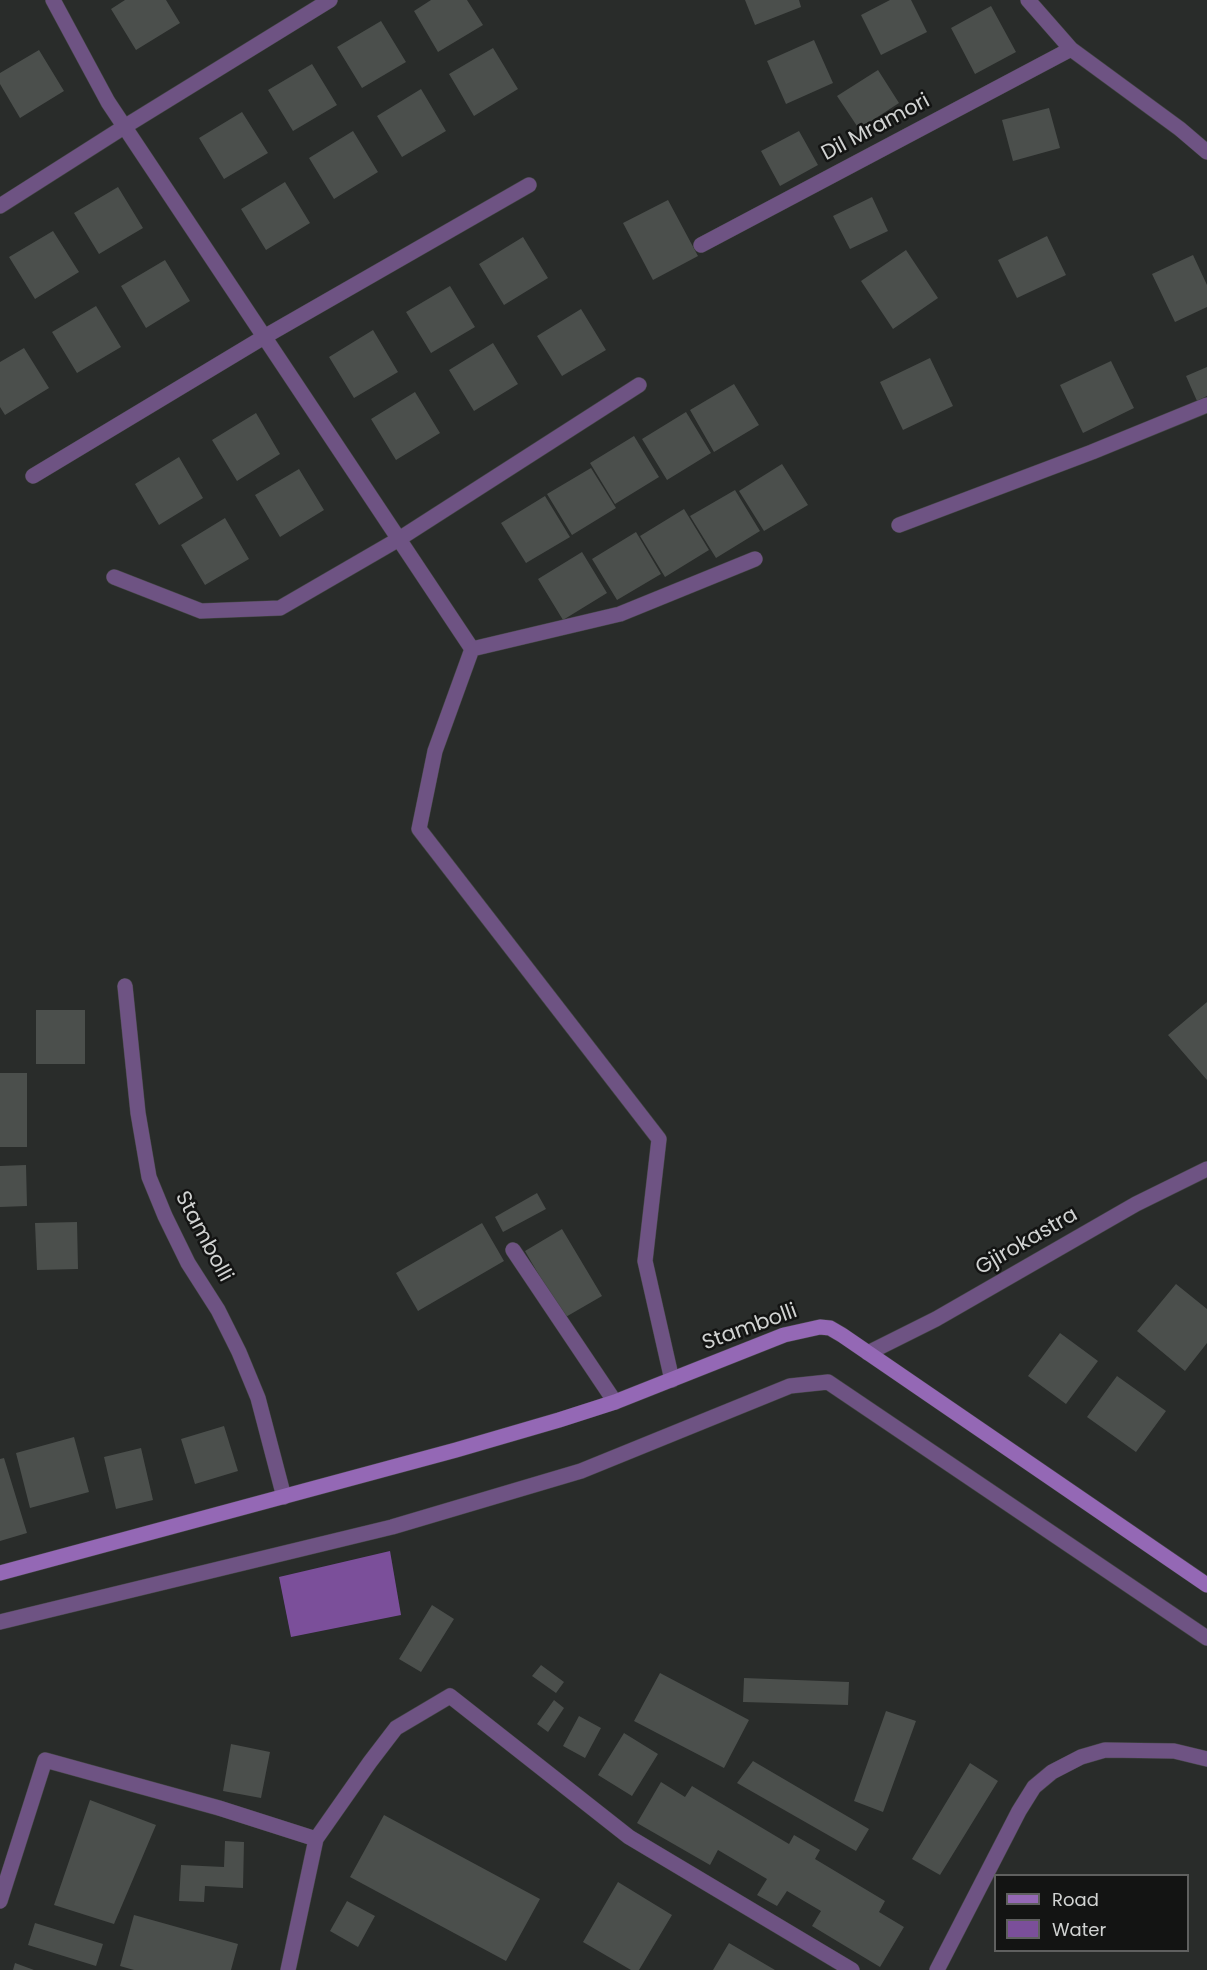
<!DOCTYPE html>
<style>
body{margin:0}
#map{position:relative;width:1207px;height:1970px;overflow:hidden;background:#292c2a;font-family:Poppins,sans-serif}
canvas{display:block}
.legend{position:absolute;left:994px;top:1874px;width:195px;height:78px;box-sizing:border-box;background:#131413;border:2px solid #5f605f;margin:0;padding:8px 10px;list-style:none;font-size:18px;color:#d1d3d2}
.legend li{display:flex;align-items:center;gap:12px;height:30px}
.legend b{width:30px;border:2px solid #5f605f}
</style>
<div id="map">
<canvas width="1207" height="1970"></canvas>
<ul class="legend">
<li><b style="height:8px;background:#9468b5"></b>Road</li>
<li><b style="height:16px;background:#7b4f9a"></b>Water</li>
</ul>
</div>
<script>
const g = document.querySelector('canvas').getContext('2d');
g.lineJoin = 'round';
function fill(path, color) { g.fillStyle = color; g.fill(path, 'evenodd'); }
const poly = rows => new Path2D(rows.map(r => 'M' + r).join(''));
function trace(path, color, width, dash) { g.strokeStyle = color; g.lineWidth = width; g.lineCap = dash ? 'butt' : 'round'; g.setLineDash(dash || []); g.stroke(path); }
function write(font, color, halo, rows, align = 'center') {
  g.font = font + ' Poppins,sans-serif'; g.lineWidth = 5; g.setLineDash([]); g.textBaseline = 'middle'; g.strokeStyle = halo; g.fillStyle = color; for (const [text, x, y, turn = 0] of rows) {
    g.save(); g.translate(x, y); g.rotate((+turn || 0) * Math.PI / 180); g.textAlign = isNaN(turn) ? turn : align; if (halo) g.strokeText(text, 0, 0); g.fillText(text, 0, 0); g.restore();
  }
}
const water = poly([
 [390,1551,401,1615,291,1637,279,1577]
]);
const building = poly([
 [125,0,166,0,180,23,136,50,111,9],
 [431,0,467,0,483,25,438,52,414,11],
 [745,0,799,0,801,7,755,25],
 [890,0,911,0,927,32,881,55,861,15],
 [991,6,1016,52,975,74,951,28],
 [381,21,406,62,362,88,337,47],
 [814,40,833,83,786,104,767,61],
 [493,48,518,89,474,116,449,74],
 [39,50,64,91,20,118,0,84,0,73],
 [312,64,337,105,293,131,268,90],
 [878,70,899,103,859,129,837,96],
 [421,89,446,131,402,157,377,116],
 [1049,108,1060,148,1013,161,1002,120],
 [242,112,268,153,224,179,199,138],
 [353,131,378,172,334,199,309,158],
 [799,131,818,165,780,186,761,151],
 [285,182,310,223,266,250,241,209],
 [118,187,143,228,99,254,74,213],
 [872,197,888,231,850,249,833,216],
 [668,200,698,256,653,280,623,223],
 [53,231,79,272,35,299,9,257],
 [1047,236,1066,275,1017,298,998,260],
 [523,237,548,278,504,305,479,264],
 [906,250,938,298,893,329,861,281],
 [1193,255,1207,285,1207,307,1175,322,1152,274],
 [165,260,190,301,146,328,121,286],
 [450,286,475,327,431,353,406,312],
 [96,306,121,347,77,373,52,332],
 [581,309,606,350,562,376,537,336],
 [373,330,398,372,354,398,329,357],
 [493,343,518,384,474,411,449,370],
 [24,348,49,388,5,415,0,407,0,362],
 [930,358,953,406,903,430,880,382],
 [1111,361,1134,408,1083,433,1060,385],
 [1207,367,1207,396,1197,401,1186,376],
 [734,384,759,425,714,452,690,410],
 [415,392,440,433,396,460,371,419],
 [686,412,711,453,667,480,642,439],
 [256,413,280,454,237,481,212,440],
 [634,436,659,477,615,504,590,463],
 [179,457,203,498,159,525,135,484],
 [782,464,808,505,764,531,739,491],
 [591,468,616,508,572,535,547,494],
 [299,469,324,510,280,537,255,495],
 [735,490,760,531,716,558,690,516],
 [545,496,570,537,526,563,501,523],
 [684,509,709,550,665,577,640,536],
 [225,518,249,559,205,585,181,545],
 [636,532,661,574,617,600,592,559],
 [582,552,607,593,563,620,538,579],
 [1207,1002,1207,1080,1168,1035],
 [36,1010,85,1010,85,1064,36,1064],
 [0,1073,27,1073,27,1147,0,1147],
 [26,1165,27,1206,0,1207,0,1166],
 [537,1193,546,1209,503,1232,495,1217],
 [77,1222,78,1269,37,1270,35,1223],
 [482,1223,504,1261,418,1311,396,1273],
 [562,1229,602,1296,564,1318,525,1251],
 [1176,1284,1207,1309,1207,1343,1185,1371,1137,1331],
 [1060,1333,1098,1361,1066,1404,1028,1376],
 [1117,1376,1166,1411,1136,1452,1087,1417],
 [224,1426,238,1471,195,1484,181,1439],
 [74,1437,89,1492,30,1508,16,1453],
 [141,1448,153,1500,116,1509,104,1457],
 [4,1458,27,1533,0,1541,0,1459],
 [432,1605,454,1619,421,1672,399,1659],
 [541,1665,564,1682,556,1693,532,1676],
 [660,1673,749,1720,724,1768,634,1721],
 [744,1678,849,1682,848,1705,743,1702],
 [554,1700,564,1708,548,1732,537,1724],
 [886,1711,916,1721,883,1812,854,1801],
 [579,1716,601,1728,585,1758,563,1746],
 [624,1733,658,1754,632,1796,598,1775],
 [231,1744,270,1752,261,1798,223,1791],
 [753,1761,869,1829,856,1851,737,1783],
 [970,1763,998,1781,940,1875,912,1859],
 [661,1782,685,1797,692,1786,789,1844,794,1835,820,1850,815,1859,885,1901,879,1912,904,1927,880,1967,812,1926,821,1911,787,1891,777,1906,757,1895,767,1879,718,1850,710,1865,637,1823],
 [90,1800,156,1825,114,1924,54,1905],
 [384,1815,540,1899,506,1961,350,1877],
 [225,1841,244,1842,243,1888,205,1886,204,1902,179,1901,181,1865,224,1867],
 [618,1882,672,1915,639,1970,631,1970,583,1942],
 [347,1901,375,1916,358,1947,330,1931],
 [134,1915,238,1944,231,1970,134,1970,120,1966],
 [35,1923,103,1944,96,1966,28,1945],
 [729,1943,775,1970,713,1970],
 [15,1963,34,1970,13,1970]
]);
const lane = poly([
 [53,0,108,102,472,649,435,751,419,829,659,1139,645,1261,672,1380],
 [0,206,124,127,330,0],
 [33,476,264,337,529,185],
 [114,577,201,611,280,608,399,539,639,385],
 [472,649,620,614,755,559],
 [513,1250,615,1402],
 [0,1622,392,1527,581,1471,790,1386,828,1382,1207,1638],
 [0,1901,45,1760,219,1808,316,1839],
 [288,1970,316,1839,370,1762,396,1728,450,1696,629,1837,852,1970],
 [937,1970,1019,1811,1034,1787,1052,1772,1081,1757,1105,1750,1174,1751,1207,1759]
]);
const street = poly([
 [1028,0,1071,49,1180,129,1207,152],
 [701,245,1071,49],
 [899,525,1092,452,1207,405],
 [125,986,138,1113,149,1177,165,1216,188,1263,218,1310,239,1352,258,1398,284,1497],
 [868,1353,936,1319,1136,1204,1207,1169]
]);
const secondary = poly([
 [0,1573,456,1450,559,1420,615,1402,784,1335,820,1327,830,1328,842,1335,1207,1585]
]);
const streetNames = [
 ["Dil Mramori",876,128,-28],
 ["Stambolli",203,1237,62],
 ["Gjirokastra",1027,1242,-30],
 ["Stambolli",750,1328,-20]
];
fill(water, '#7b4f9a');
fill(building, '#4b4f4c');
trace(lane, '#444745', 16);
trace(street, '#444745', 16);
trace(secondary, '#444745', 16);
trace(lane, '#6e5383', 15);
trace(street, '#6e5383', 15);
trace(secondary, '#9468b5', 15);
write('21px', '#d1d3d2', '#131413', streetNames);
</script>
